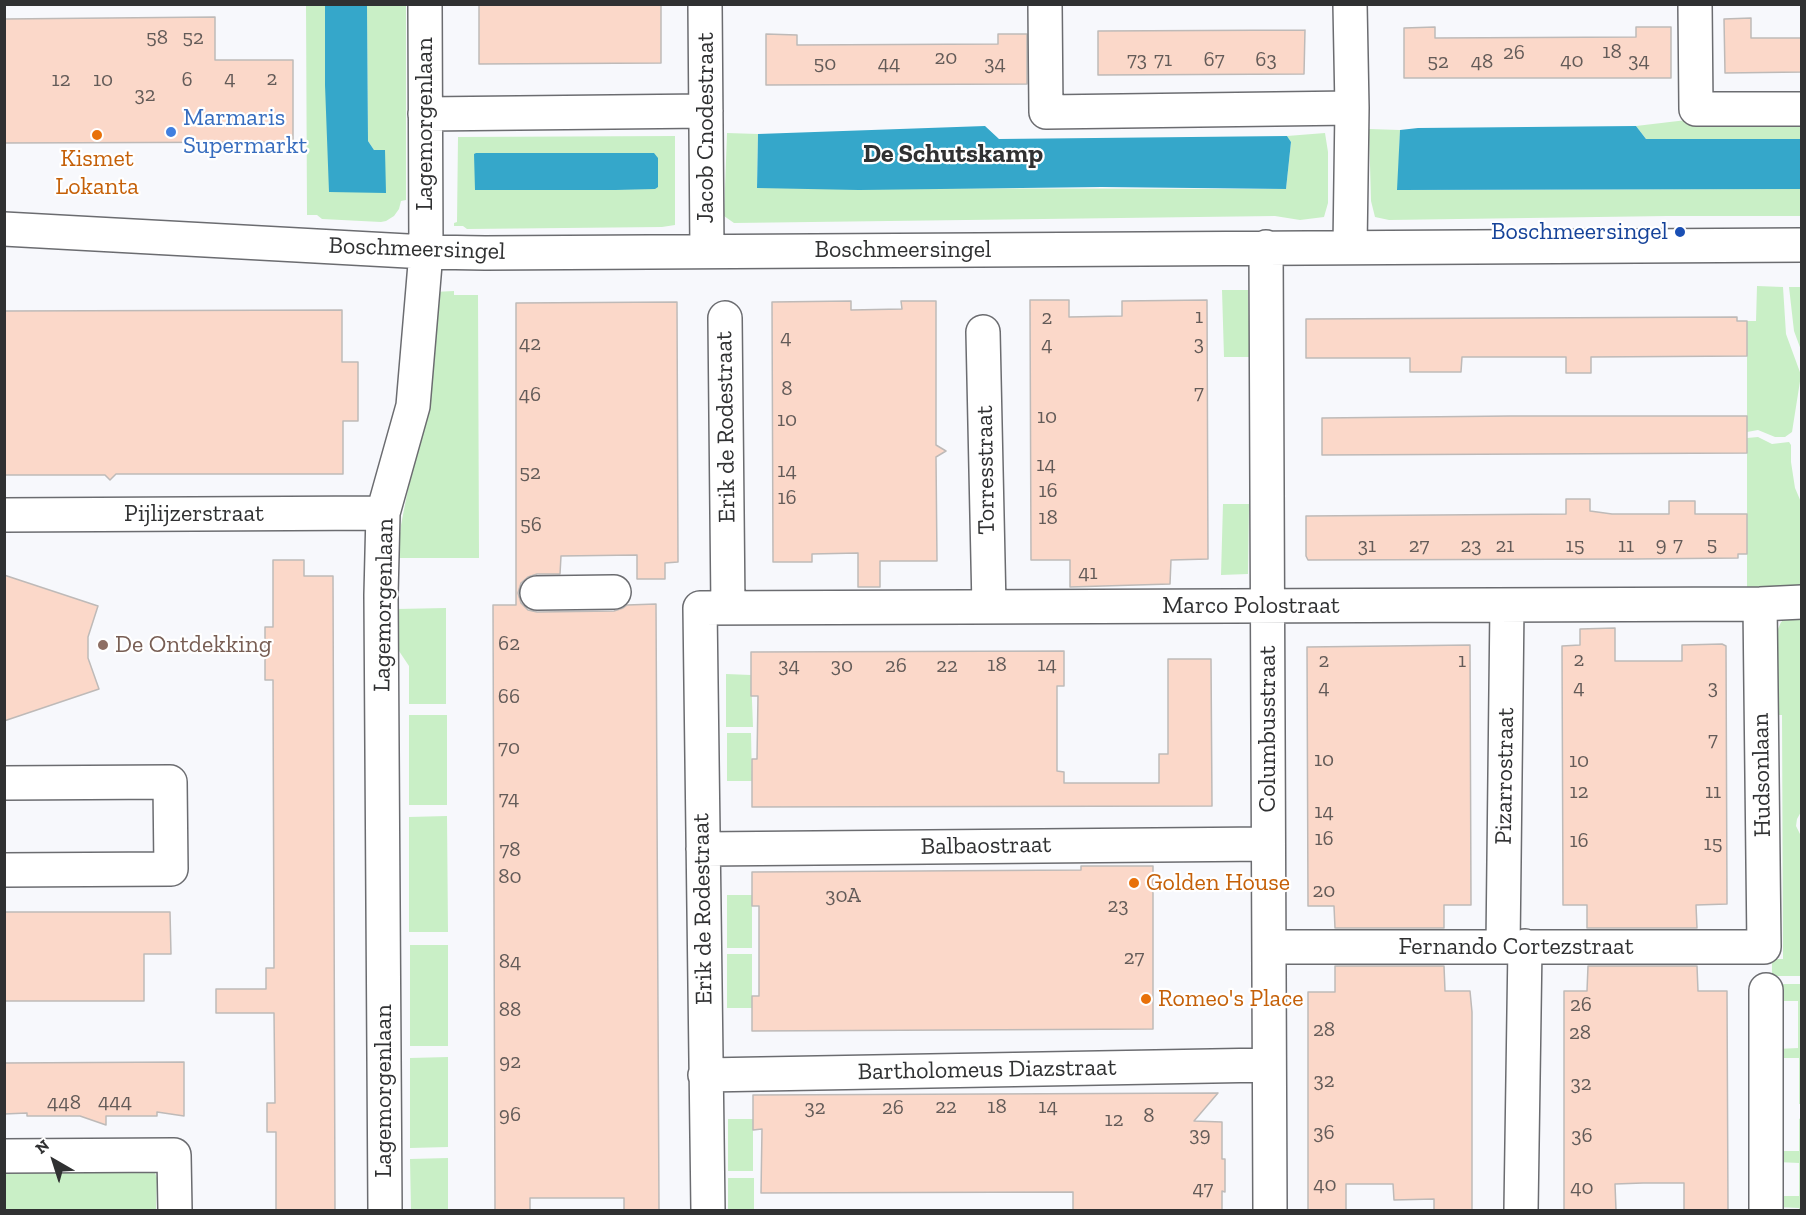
<!DOCTYPE html>
<style>
body{margin:0}
#map{position:relative;width:1806px;height:1215px;overflow:hidden;background:#f7f8fc;font-family:"Zilla Slab",serif}
canvas{display:block}
.frame{position:absolute;inset:0;border:6px solid #303132;pointer-events:none}
.north{position:absolute;left:24px;top:1131px;width:60px;height:60px;-webkit-text-stroke:4px #fff;paint-order:stroke;rotate:321deg;font-size:16px;font-weight:700;line-height:24px;text-align:center;color:#303132}
.north::after{content:'';display:block;margin:auto;width:21px;height:27px;background:#303132;clip-path:polygon(50% 0,100% 100%,50% 72%,0 100%)}
</style>
<div id="map">
<canvas width="1806" height="1215"></canvas>
<div class="frame"></div>
<div class="north">N</div>
</div>
<script>
const g = document.querySelector('canvas').getContext('2d');
g.lineJoin = 'round';
function fill(path, color) { g.fillStyle = color; g.fill(path, 'evenodd'); }
const poly = rows => new Path2D(rows.map(r => 'M' + r).join(''));
function trace(path, color, width, dash) { g.strokeStyle = color; g.lineWidth = width; g.lineCap = dash ? 'butt' : 'round'; g.setLineDash(dash || []); g.stroke(path); }
function write(font, color, halo, rows, align = 'center') {
  g.font = font + ' "Zilla Slab",serif'; g.lineWidth = 4.5; g.setLineDash([]); g.textBaseline = 'middle'; g.strokeStyle = halo; g.fillStyle = color; for (const [text, x, y, turn = 0] of rows) {
    g.save(); g.translate(x, y); g.rotate((+turn || 0) * Math.PI / 180); g.textAlign = isNaN(turn) ? turn : align; if (halo) g.strokeText(text, 0, 0); g.fillText(text, 0, 0); g.restore();
  }
}
const green = poly([
 [306,5,325,5,325,85,385,193,385,150,374,150,368,141,367,5,406,5,406,200,401,201,399,209,394,216,386,221,381,222,322,219,317,215,307,215],
 [1695,119,1801,122,1801,139,1646,139,1636,126],
 [1369,129,1400,130,1398,190,1801,189,1801,216,1667,216,1389,220,1375,217,1371,201],
 [727,133,758,134,757,188,1286,189,1291,142,1287,136,1325,133,1328,152,1328,203,1324,217,1300,220,1275,216,734,223,724,216],
 [675,136,675,225,662,227,467,229,463,226,454,226,454,223,457,222,458,137],
 [476,153,589,154,655,189,475,190],
 [1757,286,1783,287,1786,334,1801,375,1792,432,1785,437,1775,437,1758,430,1747,432,1747,321,1756,321],
 [1789,287,1801,287,1801,350,1794,331],
 [1222,290,1248,290,1250,357,1224,357],
 [454,291,454,295,478,295,479,558,397,558,401,525,425,402,434,292],
 [1758,437,1772,444,1789,442,1791,445,1791,462,1795,488,1801,502,1801,587,1747,587,1747,438],
 [1223,504,1249,504,1248,574,1221,575],
 [446,608,446,704,409,704,409,666,397,648,397,609],
 [1801,615,1802,810,1797,819,1796,826,1802,838,1801,976,1772,976,1772,959,1783,959,1782,715,1773,715,1772,667,1778,666,1778,629,1781,622,1788,617],
 [726,674,751,675,753,727,726,727],
 [409,715,447,715,447,805,409,805],
 [727,733,751,733,752,781,727,781],
 [447,816,448,932,409,932,409,817],
 [727,895,752,895,752,948,727,948],
 [410,945,448,945,448,1046,410,1046],
 [727,954,752,954,752,1008,727,1008],
 [1772,984,1801,984,1801,1104,1799,1104,1799,1058,1777,1058,1777,1049,1798,1048,1798,1001,1777,1001],
 [448,1057,448,1147,410,1148,410,1058],
 [1801,1118,1801,1210,1799,1210,1799,1208,1777,1207,1777,1196,1799,1196,1799,1163,1777,1162,1777,1151,1799,1151,1799,1119],
 [728,1119,753,1119,753,1171,728,1171],
 [448,1158,448,1210,411,1210,410,1159],
 [4,1168,149,1168,155,1173,157,1178,156,1209,154,1210,5,1210],
 [728,1178,754,1178,754,1210,728,1210]
]);
const water = poly([
 [325,5,367,5,368,141,374,150,385,150,386,193,329,192,325,85],
 [985,126,999,139,1287,136,1291,142,1286,189,1102,187,859,190,757,188,758,134],
 [1636,126,1646,139,1801,139,1801,189,1397,190,1400,130,1418,128],
 [476,153,654,153,658,158,658,187,655,189,615,190,475,190,474,154]
]);
const building = poly([
 [479,4,661,4,661,63,479,64,479,4],
 [215,17,215,60,293,60,293,142,4,143,4,19,215,17],
 [1751,18,1751,38,1802,38,1802,72,1725,73,1724,19,1751,18],
 [1435,27,1435,38,1636,37,1636,27,1671,27,1671,78,1404,78,1404,28,1435,27],
 [1305,30,1304,74,1098,75,1098,31,1305,30],
 [766,34,797,35,797,45,998,44,998,34,1027,34,1027,84,766,85,766,34],
 [1030,300,1069,300,1069,317,1122,316,1122,301,1207,300,1208,559,1171,560,1170,584,1070,587,1070,560,1031,560,1030,300],
 [851,301,851,310,902,309,901,301,936,301,936,445,946,451,936,457,937,561,880,561,880,587,858,587,858,553,812,554,812,562,773,562,772,302,851,301],
 [677,302,678,562,665,563,665,579,637,579,637,555,561,556,560,574,537,574,528,577,521,583,518,593,521,603,528,610,537,612,614,611,623,608,627,605,656,604,659,1210,624,1210,624,1198,530,1198,530,1210,495,1210,493,605,516,605,516,303,677,302],
 [342,310,342,362,358,362,358,421,343,421,343,474,116,474,110,480,105,475,4,475,4,311,342,310],
 [1737,317,1737,321,1747,321,1747,356,1591,357,1591,373,1566,373,1566,357,1462,357,1461,372,1410,372,1410,358,1306,358,1306,319,1737,317],
 [1510,416,1747,416,1747,453,1322,455,1322,418,1510,416],
 [1566,499,1590,499,1590,511,1612,514,1669,514,1669,501,1695,501,1695,514,1747,514,1747,554,1738,554,1738,558,1635,559,1308,560,1306,556,1306,516,1566,514,1566,499],
 [273,560,304,560,304,576,333,576,335,1210,276,1210,276,1132,267,1132,267,1103,275,1103,274,1013,216,1013,216,989,266,989,266,968,274,968,273,680,265,680,265,627,273,627,273,560],
 [4,575,98,606,88,637,88,658,99,689,4,721,4,575],
 [1615,628,1615,661,1682,661,1682,645,1722,644,1726,646,1727,904,1696,905,1697,928,1587,928,1587,905,1563,905,1562,646,1580,645,1580,629,1615,628],
 [1470,645,1471,905,1444,905,1444,928,1335,928,1334,906,1308,906,1307,647,1470,645],
 [1064,651,1064,686,1057,686,1057,771,1064,772,1064,783,1159,783,1159,754,1168,754,1168,659,1211,659,1212,806,752,807,752,759,757,759,758,696,751,696,751,652,1064,651],
 [1081,866,1153,866,1153,1029,752,1031,752,996,759,996,759,906,752,906,752,872,1081,870,1081,866],
 [4,912,170,912,171,954,144,954,144,1001,4,1001,4,912],
 [1335,966,1444,966,1445,991,1470,991,1472,1012,1472,1210,1434,1210,1434,1199,1394,1200,1393,1184,1346,1184,1346,1210,1308,1210,1308,992,1335,992,1335,966],
 [1588,966,1697,966,1698,991,1727,991,1728,1210,1684,1210,1684,1183,1643,1183,1615,1184,1616,1210,1564,1210,1564,991,1587,991,1588,966],
 [184,1062,184,1116,157,1112,157,1116,106,1116,106,1125,80,1116,27,1116,27,1113,4,1114,4,1063,184,1062],
 [1218,1093,1194,1121,1222,1122,1222,1159,1225,1159,1225,1192,1222,1191,1222,1210,1073,1210,1073,1192,761,1193,762,1129,753,1130,753,1095,1218,1093]
]);
const street = poly([
 [705,4,707,251],
 [1045,4,1046,112,1352,108],
 [1695,4,1696,109,1802,109],
 [425,114,706,111],
 [4,229,426,252,485,253,1802,245],
 [1266,247,1270,1210],
 [1350,247,1352,108,1350,4],
 [725,318,728,608],
 [983,332,989,607],
 [4,515,383,513],
 [537,593,614,592],
 [4,783,170,782,171,869,4,870],
 [703,849,1268,844],
 [1503,946,1507,605],
 [1269,947,1764,947,1760,604],
 [1766,990,1766,1210],
 [705,1075,1268,1065],
 [4,1156,174,1155,175,1210],
 [385,1210,381,595,383,513,413,406,423,288,426,252,425,4],
 [708,1210,700,608,1760,604,1802,602],
 [1521,1210,1525,946]
]);
const markers = [
 [171,132,6,"#3f7fe0"],
 [97,135,6,"#e8710a"],
 [1680,232,6,"#1a4fb4"],
 [103,645,6,"#8d6e63"],
 [1134,883,6,"#e8710a"],
 [1146,999,6,"#e8710a"]
];
const numberNames = [
 ["58",157,38],
 ["52",193,38],
 ["18",1612,52],
 ["26",1514,53],
 ["20",946,58],
 ["73",1137,60],
 ["71",1163,60],
 ["67",1214,60],
 ["63",1266,60],
 ["40",1572,61],
 ["34",1639,61],
 ["52",1438,62],
 ["48",1482,62],
 ["50",825,64],
 ["44",889,64],
 ["34",995,64],
 ["4",230,79],
 ["2",272,79],
 ["12",61,80],
 ["10",103,80],
 ["6",187,80],
 ["32",145,95],
 ["1",1199,317],
 ["2",1047,318],
 ["4",786,338],
 ["42",530,344],
 ["3",1199,344],
 ["4",1047,345],
 ["8",787,389],
 ["7",1199,393],
 ["46",530,395],
 ["10",1047,417],
 ["10",787,420],
 ["14",1046,465],
 ["14",787,471],
 ["52",530,473],
 ["16",1048,491],
 ["16",787,498],
 ["18",1048,518],
 ["56",531,525],
 ["9",1661,545],
 ["7",1678,545],
 ["5",1712,545],
 ["31",1367,546],
 ["27",1419,546],
 ["23",1471,546],
 ["21",1505,546],
 ["15",1575,546],
 ["11",1626,546],
 ["41",1088,573],
 ["62",509,644],
 ["2",1579,660],
 ["2",1324,661],
 ["1",1462,661],
 ["18",997,665],
 ["14",1047,665],
 ["34",789,666],
 ["30",842,666],
 ["26",896,666],
 ["22",947,666],
 ["4",1324,688],
 ["4",1579,688],
 ["3",1713,688],
 ["66",509,697],
 ["7",1713,740],
 ["70",509,748],
 ["10",1324,760],
 ["10",1579,761],
 ["12",1579,792],
 ["11",1713,792],
 ["74",509,799],
 ["14",1324,812],
 ["16",1324,839],
 ["16",1579,841],
 ["15",1713,844],
 ["78",510,850],
 ["80",510,877],
 ["20",1324,891],
 ["30A",843,896],
 ["23",1118,906],
 ["27",1134,958],
 ["84",510,962],
 ["26",1581,1005],
 ["88",510,1010],
 ["28",1324,1030],
 ["28",1580,1033],
 ["92",510,1062],
 ["32",1324,1081],
 ["32",1581,1084],
 ["444",115,1102],
 ["448",64,1103],
 ["22",946,1107],
 ["18",997,1107],
 ["14",1048,1107],
 ["32",815,1108],
 ["26",893,1108],
 ["96",510,1115],
 ["8",1149,1116],
 ["12",1114,1120],
 ["36",1324,1133],
 ["39",1200,1135],
 ["36",1582,1136],
 ["40",1325,1185],
 ["40",1582,1188],
 ["47",1203,1189]
];
const shopNames = [
 ["Marmaris",183,118],
 ["Supermarkt",183,146]
];
const streetNames = [
 ["Lagemorgenlaan",425,124,-90],
 ["Jacob Cnodestraat",706,128,-90],
 ["Boschmeersingel",417,249,2],
 ["Boschmeersingel",903,250],
 ["Erik de Rodestraat",726,427,-91],
 ["Torresstraat",986,470,-91],
 ["Pijlijzerstraat",194,514],
 ["Lagemorgenlaan",384,605,-89],
 ["Marco Polostraat",1251,606],
 ["Columbusstraat",1268,729,-90],
 ["Hudsonlaan",1762,775,-91],
 ["Pizarrostraat",1505,776,-89],
 ["Balbaostraat",986,846,-1],
 ["Erik de Rodestraat",703,909,-91],
 ["Fernando Cortezstraat",1516,947],
 ["Bartholomeus Diazstraat",987,1070,-1],
 ["Lagemorgenlaan",384,1091,-90]
];
const foodNames = [
 ["Kismet",97,159,"center"],
 ["Lokanta",97,187,"center"],
 ["Golden House",1146,883],
 ["Romeo's Place",1158,999]
];
const transitNames = [
 ["Boschmeersingel",1668,232]
];
const educationNames = [
 ["De Ontdekking",115,645]
];
const neighbourhoodNames = [
 ["De Schutskamp",953,155]
];
fill(green, '#c9efc6');
fill(water, '#35a7ca');
fill(building, '#fbd8c9');
trace(building, '#bebab8', 1.5);
trace(street, '#6b6c70', 36);
trace(street, '#fff', 33);
for (const [x, y, r, color] of markers) { const dot = new Path2D(); dot.arc(x, y, r, 0, 2 * Math.PI); g.fillStyle = color; g.fill(dot); trace(dot, '#fff', 2); }
write('21px', '#635b58', null, numberNames);
write('24px', '#366cbe', '#fff', shopNames, 'left');
write('24px', '#303132', '#fff', streetNames);
write('24px', '#c56008', '#fff', foodNames, 'left');
write('24px', '#164399', '#fff', transitNames, 'right');
write('24px', '#785e54', '#fff', educationNames, 'left');
write('bold 26px', '#303132', '#fff', neighbourhoodNames);
</script>
